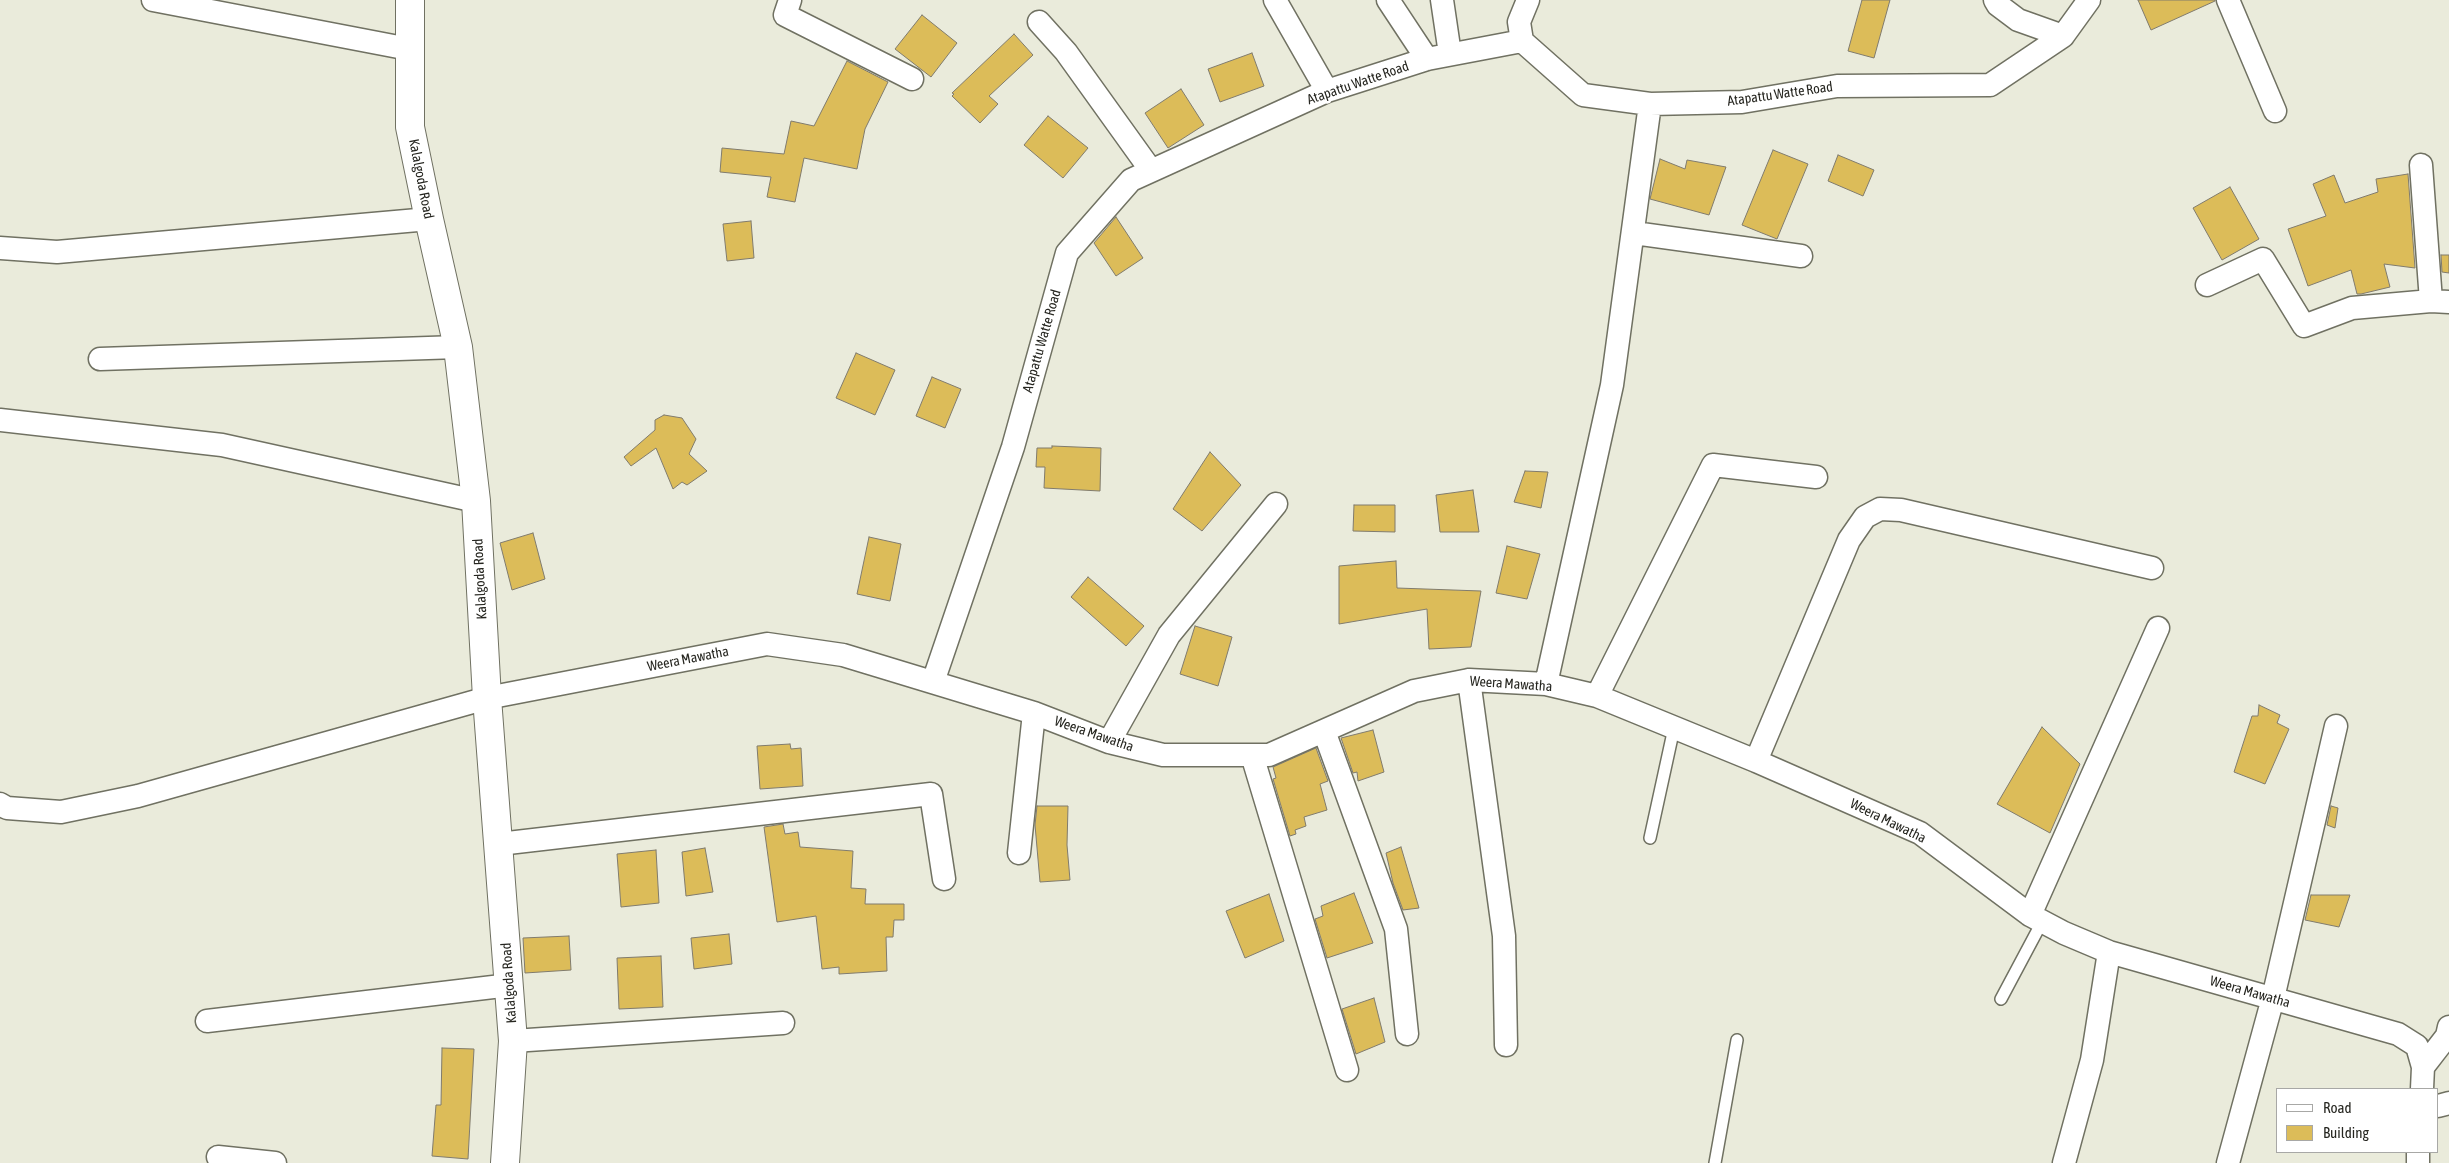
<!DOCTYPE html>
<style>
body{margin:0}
#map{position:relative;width:2449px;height:1163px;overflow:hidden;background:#eaebdb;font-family:"Asap Condensed",sans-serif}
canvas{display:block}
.legend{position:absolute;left:2276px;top:1088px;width:162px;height:65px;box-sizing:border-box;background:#fff;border:1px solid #a8a8a6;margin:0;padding:6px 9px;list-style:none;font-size:15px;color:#262620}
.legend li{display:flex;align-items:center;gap:10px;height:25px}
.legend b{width:25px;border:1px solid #a8a8a6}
</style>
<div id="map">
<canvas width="2449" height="1163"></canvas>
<ul class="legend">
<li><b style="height:6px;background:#fff"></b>Road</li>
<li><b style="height:14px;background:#dcbc59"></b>Building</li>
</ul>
</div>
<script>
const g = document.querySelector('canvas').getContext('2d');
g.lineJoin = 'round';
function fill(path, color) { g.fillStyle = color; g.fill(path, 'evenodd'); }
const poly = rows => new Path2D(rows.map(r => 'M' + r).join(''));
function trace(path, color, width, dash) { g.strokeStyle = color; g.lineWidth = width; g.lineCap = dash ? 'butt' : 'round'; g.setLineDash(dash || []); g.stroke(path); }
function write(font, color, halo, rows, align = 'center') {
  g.font = font + ' "Asap Condensed",sans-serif'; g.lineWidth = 5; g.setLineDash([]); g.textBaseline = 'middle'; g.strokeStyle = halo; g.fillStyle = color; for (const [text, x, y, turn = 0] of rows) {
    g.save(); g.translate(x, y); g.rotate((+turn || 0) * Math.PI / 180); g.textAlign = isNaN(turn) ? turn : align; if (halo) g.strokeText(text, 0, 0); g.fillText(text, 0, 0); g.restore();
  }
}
const building = poly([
 [1862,0,1890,0,1874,58,1848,51,1862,0],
 [2138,0,2215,0,2215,1,2151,30,2138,0],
 [922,15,957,43,931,77,895,49,922,15],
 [1014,34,1033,55,989,96,998,104,980,123,952,96,954,94,952,93,1014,34],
 [1252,53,1264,86,1220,102,1208,69,1252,53],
 [847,61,888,82,865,129,857,169,804,158,795,202,767,197,771,177,720,172,722,148,784,154,791,121,814,126,847,61],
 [1181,89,1204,125,1168,148,1145,113,1181,89],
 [1048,116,1088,148,1063,178,1024,145,1048,116],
 [1773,150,1808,164,1777,239,1742,225,1773,150],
 [1838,155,1874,170,1863,196,1828,181,1838,155],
 [1660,159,1685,169,1687,160,1726,167,1709,215,1650,199,1660,159],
 [2408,174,2415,268,2384,264,2390,287,2361,294,2357,294,2351,270,2308,286,2288,229,2326,216,2313,184,2334,175,2345,203,2378,192,2376,179,2408,174],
 [2230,187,2259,239,2222,260,2193,208,2230,187],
 [1116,217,1143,258,1116,276,1094,243,1116,217],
 [751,221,754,258,727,261,723,224,751,221],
 [2441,255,2449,255,2449,273,2442,272,2441,255],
 [856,353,895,370,875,415,836,398,856,353],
 [932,377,961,389,945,428,916,416,932,377],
 [664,415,682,418,696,439,689,454,707,471,687,485,682,482,673,489,656,448,631,466,624,457,655,430,655,420,664,415],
 [1052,446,1101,448,1100,491,1044,488,1045,467,1036,467,1037,448,1052,448,1052,446],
 [1210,452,1241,485,1202,531,1173,509,1210,452],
 [1525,471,1548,472,1541,508,1514,502,1525,471],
 [1473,490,1479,532,1440,532,1436,495,1473,490],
 [1354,505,1395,505,1395,532,1353,531,1354,505],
 [533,533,545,579,512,590,500,543,533,533],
 [869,537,901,544,890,601,857,594,869,537],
 [1507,546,1540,554,1527,599,1496,593,1507,546],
 [1396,561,1397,588,1481,591,1471,647,1429,649,1427,609,1339,624,1339,566,1396,561],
 [1088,577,1144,626,1126,646,1071,597,1088,577],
 [1195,626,1232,637,1218,686,1180,674,1195,626],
 [2259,705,2280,715,2277,723,2289,729,2265,784,2234,772,2252,716,2258,716,2259,705],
 [2042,727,2080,764,2050,833,1997,804,2042,727],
 [1373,730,1384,772,1358,781,1357,772,1353,773,1341,738,1373,730],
 [790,744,791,749,801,748,803,786,760,789,757,746,790,744],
 [1316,748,1328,781,1320,784,1327,810,1304,817,1306,826,1295,830,1296,834,1290,836,1273,779,1276,778,1273,767,1316,748],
 [1037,806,1068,806,1067,845,1070,880,1040,882,1035,825,1037,806],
 [2331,806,2338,808,2335,828,2327,825,2331,806],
 [783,824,785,834,798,832,800,847,853,851,851,888,866,889,865,904,904,904,904,920,894,920,893,937,886,937,887,971,839,974,839,967,822,969,816,916,777,922,764,827,783,824],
 [1401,847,1419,908,1403,910,1393,883,1386,853,1401,847],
 [705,848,713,892,686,896,682,852,705,848],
 [656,850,659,903,621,907,617,854,656,850],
 [1354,893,1373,943,1327,958,1315,919,1323,916,1321,906,1354,893],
 [1269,894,1284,941,1245,958,1226,911,1269,894],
 [2311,895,2350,895,2339,927,2305,920,2311,895],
 [729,934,732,964,694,969,691,938,729,934],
 [569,936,571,970,525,973,523,938,569,936],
 [661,956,663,1007,619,1009,617,958,661,956],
 [1374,998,1385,1042,1356,1054,1342,1009,1374,998],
 [442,1048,474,1049,468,1159,432,1156,436,1105,441,1105,442,1048]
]);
const lane = poly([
 [1650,838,1674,728],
 [2001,999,2042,922],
 [1715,1163,1737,1040]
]);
const street = poly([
 [153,0,409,49],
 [790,0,785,15,912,79],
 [1275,0,1327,91],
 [1388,0,1427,59],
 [1442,0,1450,54],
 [1995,0,1998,5,2018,20,2063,36],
 [2228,0,2275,111],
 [1039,22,1066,52,1150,169],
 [1522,41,1519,22,1528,0],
 [2421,165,2431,301],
 [1634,233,1801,256],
 [0,248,57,252,429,219],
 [2207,285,2263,259,2304,326,2352,308,2431,301,2449,302],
 [100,359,458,347],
 [0,420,222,445,476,501],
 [1469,680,1504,936,1506,1045],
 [933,682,1013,447,1067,253,1131,180,1327,91,1427,59,1522,41,1583,95,1650,104,1742,102,1837,86,1990,85,2063,36,2089,0],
 [1546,684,1612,385,1650,104],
 [1597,696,1713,465,1816,477],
 [1324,731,1396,929,1407,1034],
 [1109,742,1169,635,1276,504],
 [1252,755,1347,1070],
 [1756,761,1849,540,1865,517,1880,509,1901,510,2152,568],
 [0,804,7,808,61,812,138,796,487,698,767,644,843,655,1034,713,1109,742,1163,755,1269,755,1414,691,1469,680,1546,684,1597,696,1756,761,1920,833,2030,915,2064,933,2109,952,2398,1034,2417,1046,2423,1067,2422,1089],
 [499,844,931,794,944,879],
 [1019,853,1034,713],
 [2030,915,2158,628],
 [207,1021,510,985],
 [513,1041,783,1023],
 [2423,1067,2447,1036,2449,1027],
 [2438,1106,2449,1103],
 [218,1157,275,1163],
 [2064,1163,2092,1060,2109,952],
 [2228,1163,2273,998,2336,726],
 [2418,1163,2418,1152]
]);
const secondary = poly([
 [410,0,410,127,429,219,458,347,476,501,487,698,513,1041,505,1163]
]);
const streetNames = [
 ["Atapattu Watte Road",1358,83,-19],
 ["Atapattu Watte Road",1780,94,-8],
 ["Kalalgoda Road",421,179,79],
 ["Atapattu Watte Road",1042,341,-74],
 ["Kalalgoda Road",480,579,-93],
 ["Weera Mawatha",688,659,-11],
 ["Weera Mawatha",1511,684,4],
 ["Weera Mawatha",1094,734,19],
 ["Weera Mawatha",1888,821,26],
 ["Kalalgoda Road",509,983,-94],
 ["Weera Mawatha",2250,992,16]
];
fill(building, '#dcbc59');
trace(building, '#807b6d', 1);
trace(lane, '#707162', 14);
trace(street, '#707162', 25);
trace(secondary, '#707162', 30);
trace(lane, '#fff', 11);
trace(street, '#fff', 22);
trace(secondary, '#fff', 28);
write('14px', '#262620', '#fff', streetNames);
</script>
